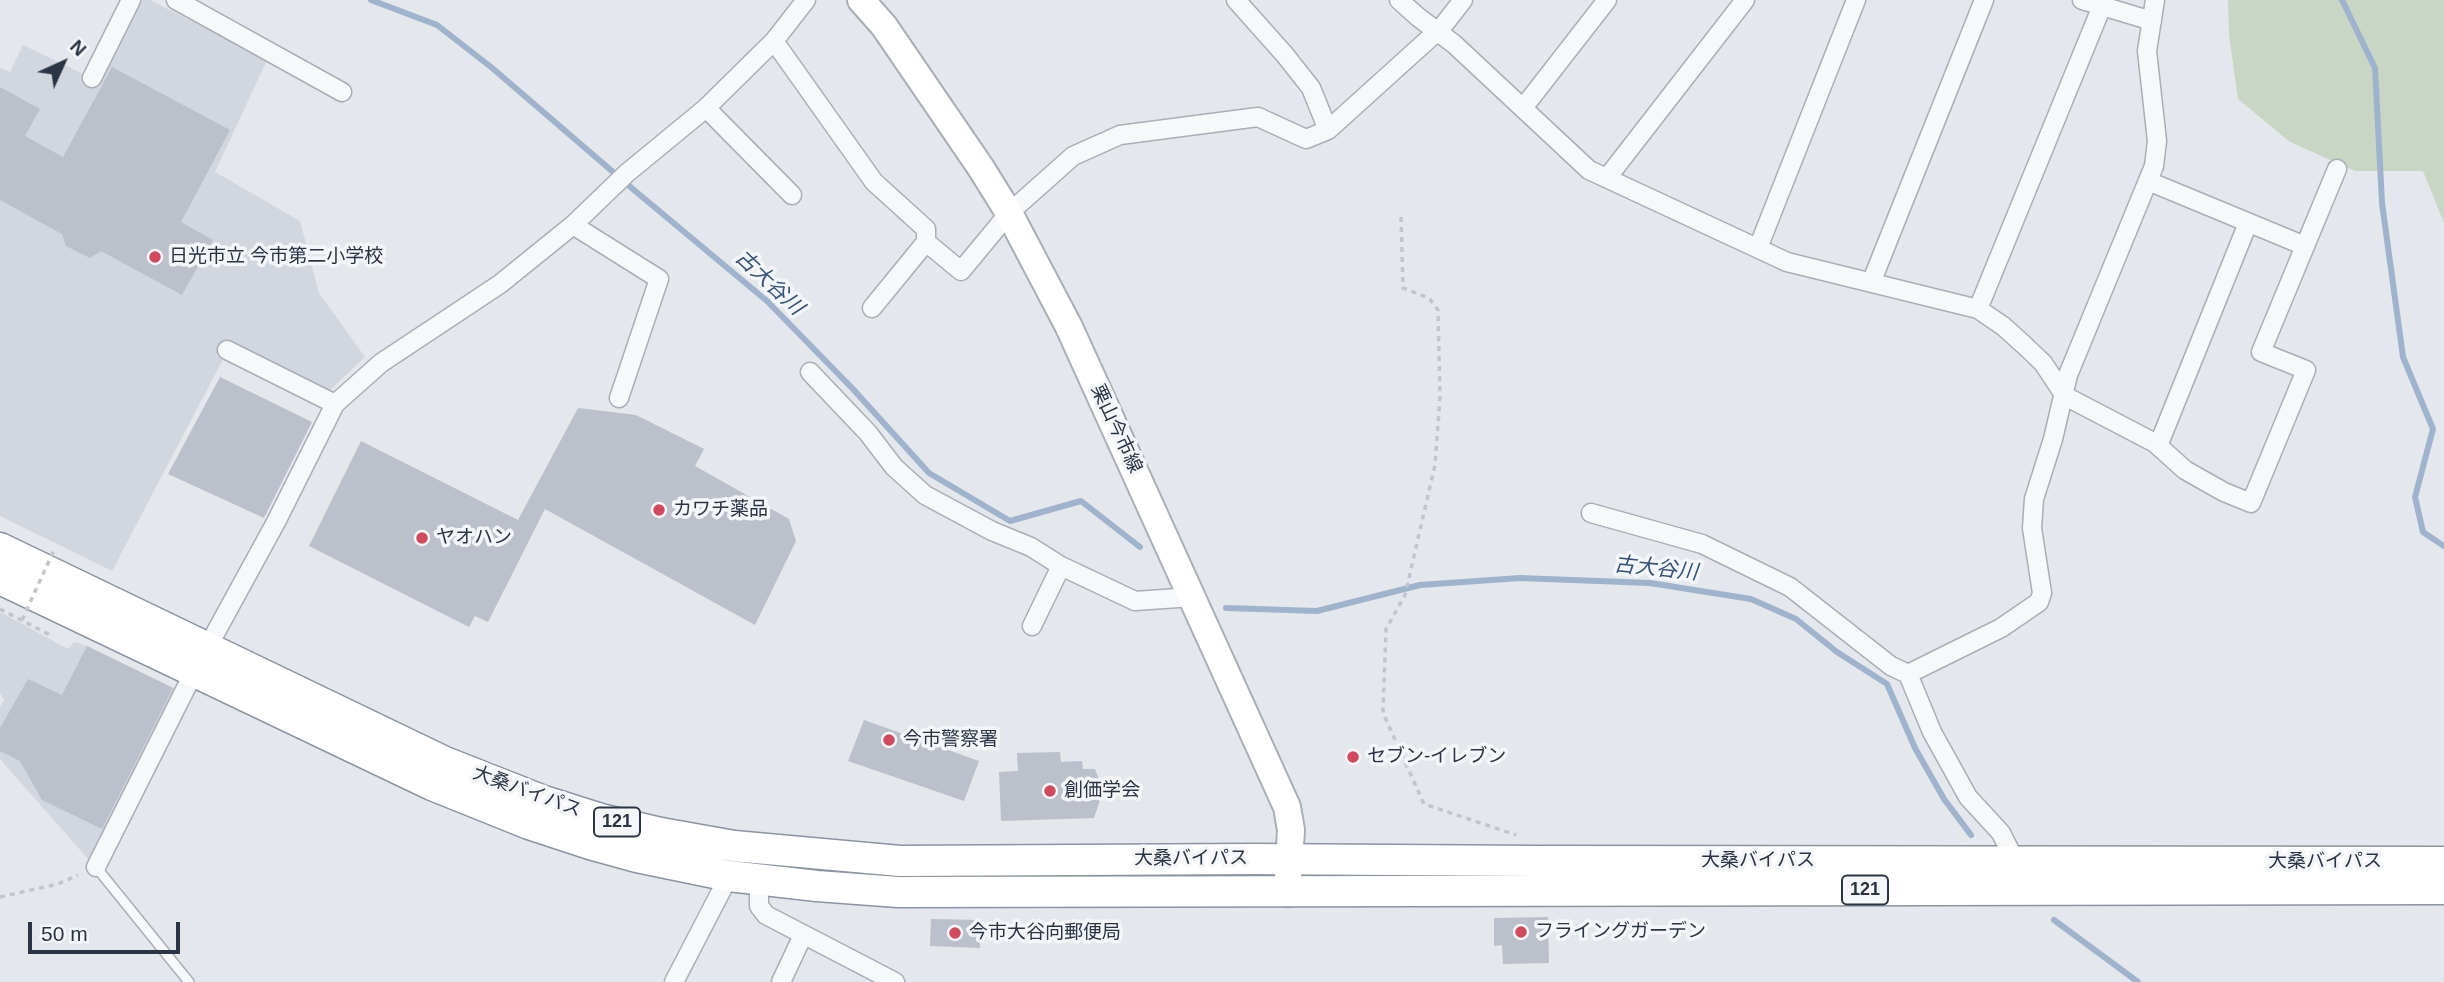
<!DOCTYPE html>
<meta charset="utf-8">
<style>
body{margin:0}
#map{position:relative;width:2444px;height:982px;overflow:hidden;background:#e4e7ec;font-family:Arial,sans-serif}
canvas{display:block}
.north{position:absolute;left:28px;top:28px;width:70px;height:70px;-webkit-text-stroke:5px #f4f6f9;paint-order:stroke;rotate:45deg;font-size:19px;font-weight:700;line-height:28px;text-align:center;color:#2b3445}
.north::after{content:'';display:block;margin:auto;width:24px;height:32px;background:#2b3445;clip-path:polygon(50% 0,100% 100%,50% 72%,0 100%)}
.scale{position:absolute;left:28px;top:922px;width:152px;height:32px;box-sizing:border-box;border:4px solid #2b3445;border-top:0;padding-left:9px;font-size:21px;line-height:24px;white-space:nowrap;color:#2b3445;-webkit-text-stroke:5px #f4f6f9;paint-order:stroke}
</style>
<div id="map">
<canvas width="2444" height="982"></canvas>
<div class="north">N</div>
<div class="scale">50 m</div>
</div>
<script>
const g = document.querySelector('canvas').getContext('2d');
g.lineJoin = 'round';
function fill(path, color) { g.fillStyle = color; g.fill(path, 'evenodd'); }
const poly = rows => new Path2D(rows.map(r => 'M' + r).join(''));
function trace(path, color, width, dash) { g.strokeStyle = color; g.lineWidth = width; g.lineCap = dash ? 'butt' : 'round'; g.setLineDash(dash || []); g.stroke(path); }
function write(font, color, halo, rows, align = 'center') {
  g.font = font + ' Arial,"Noto Sans JP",sans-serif'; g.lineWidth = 7; g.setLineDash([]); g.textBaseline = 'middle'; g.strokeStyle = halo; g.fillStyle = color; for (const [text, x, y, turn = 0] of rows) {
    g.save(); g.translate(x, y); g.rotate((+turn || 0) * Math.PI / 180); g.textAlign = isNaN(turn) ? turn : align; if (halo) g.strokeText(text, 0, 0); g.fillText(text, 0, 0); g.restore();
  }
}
const built = poly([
 [142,0,150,0,267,60,215,172,300,221,319,293,365,357,328,392,232,342,112,571,0,516,0,68,10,72,23,45,96,80],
 [0,612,68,649,74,642,87,646,176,689,89,860,0,759,0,707,4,700,0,693]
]);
const green = poly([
 [2228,0,2444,0,2444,223,2423,171,2355,171,2290,142,2238,99,2229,35]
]);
const stream = poly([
 [371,0,437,25,491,67,634,190,767,301,852,388,929,473,1010,521,1081,501,1140,547],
 [2342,0,2375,68,2382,203,2403,357,2433,429,2415,497,2423,532,2444,546],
 [1226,608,1317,611,1420,585,1520,578,1650,583,1751,599,1796,619,1837,652,1887,684,1915,748,1944,799,1971,835],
 [2054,920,2138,982]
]);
const building = poly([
 [112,67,230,130,181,222,213,240,182,295,101,251,90,258,66,246,62,234,0,200,0,87,40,109,25,136,63,157],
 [220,377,312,422,264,518,168,474],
 [578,408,636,415,704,449,695,466,789,519,796,541,755,625,545,509,488,622,475,616,469,627,309,546,361,441,518,520],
 [87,646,173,688,102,829,42,800,20,761,0,751,0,728,28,679,62,695],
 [864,720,979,761,964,801,848,761],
 [1060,752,1061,762,1082,761,1083,769,1095,769,1100,782,1100,800,1094,818,1001,821,999,772,1018,771,1017,753],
 [1548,917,1549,963,1503,964,1502,945,1494,946,1494,918],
 [931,919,981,920,980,948,930,946]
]);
const path = poly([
 [1401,217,1403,288,1429,298,1438,310,1440,397,1435,465,1405,595,1386,629,1383,713,1424,804,1516,835],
 [0,609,52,636],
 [0,897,58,884,78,875]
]);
const service = poly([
 [96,867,189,982]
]);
const minor = poly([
 [176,0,342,92],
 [1236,0,1285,55,1311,88,1328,130],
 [1399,0,1418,17,1454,44,1589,170,1787,262,1978,309,2003,326,2023,344,2043,363,2065,396,2155,443,2185,470,2224,492,2251,503,2306,370,2261,352,2337,169],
 [2082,0,2152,21],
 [774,41,874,182,926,229,926,242,961,271,1009,213,1073,156,1120,135,1258,117,1306,139,1328,130,1442,27,1463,0],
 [92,78,131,0],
 [706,108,792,195],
 [1523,108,1607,0],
 [1607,178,1745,0],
 [2148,181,2305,246],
 [573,225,659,279,619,398],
 [1758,248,1856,0],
 [1871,283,1984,0],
 [872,308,926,242],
 [1978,309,2102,6],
 [227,350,335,404],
 [810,372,868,433,894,467,925,495,992,531,1031,547,1061,566,1135,601,1193,597],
 [2158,446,2248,223],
 [1591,513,1702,544,1790,587,1891,666,1908,674,2001,628,2039,602,2042,593,2032,528,2034,499,2053,439,2068,375,2154,166,2157,141,2147,51,2155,0],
 [1032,626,1061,566],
 [1908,674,1932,732,1968,797,2001,833,2015,861,2016,868],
 [96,867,194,672,276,522,335,404,381,363,500,284,573,225,627,173,706,108,774,41,806,0],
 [759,879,759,906,766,915,895,982],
 [674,982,729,876],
 [781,982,803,935]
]);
const secondary = poly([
 [861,0,884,26,981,168,1009,213,1069,327,1287,807,1291,830,1287,893]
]);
const trunk = poly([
 [0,548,445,762,544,801,601,819,661,833,734,846,900,861,1252,859,1535,861,2444,862],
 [0,579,432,785,529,824,590,844,637,857,729,876,817,886,898,892,2444,889]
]);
const pathBridge = poly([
 [22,620,55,548]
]);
const markers = [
 [155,257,7,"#d1495b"],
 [659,510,7,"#d1495b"],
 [422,538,7,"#d1495b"],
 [889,740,7,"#d1495b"],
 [1353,757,7,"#d1495b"],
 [1050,791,7,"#d1495b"],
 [1521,932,7,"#d1495b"],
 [955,933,7,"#d1495b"]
];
const shields = [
 [617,822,46],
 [1865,890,46]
];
const shieldNames = [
 ["121",617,822],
 ["121",1865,890]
];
const poiNames = [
 ["日光市立 今市第二小学校",169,257],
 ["カワチ薬品",673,510],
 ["ヤオハン",436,538],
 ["今市警察署",903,740],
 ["セブン-イレブン",1367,757],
 ["創価学会",1064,791],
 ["フライングガーデン",1535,932],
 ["今市大谷向郵便局",969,933]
];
const streetNames = [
 ["栗山今市線",1116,429,65],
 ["大桑バイパス",527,792,20],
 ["大桑バイパス",1191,859],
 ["大桑バイパス",1758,861],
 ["大桑バイパス",2325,862]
];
const waterNames = [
 ["古大谷川",769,283,43],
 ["古大谷川",1656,569,6]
];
fill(built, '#d2d6de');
fill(green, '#c9d6c5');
trace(stream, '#9fb4cc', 6);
fill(building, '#bbc0ca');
trace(service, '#a9aeb7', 12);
trace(minor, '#a9aeb7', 21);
trace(secondary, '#a9aeb7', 30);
trace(trunk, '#8b94a3', 33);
trace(path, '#c2c5cb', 3.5, [5, 5]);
trace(service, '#f7f8fa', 9);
trace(minor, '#f7f8fa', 18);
trace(secondary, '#fff', 26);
trace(trunk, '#fff', 30);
trace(pathBridge, '#c2c5cb', 3.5, [5, 5]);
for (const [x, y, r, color] of markers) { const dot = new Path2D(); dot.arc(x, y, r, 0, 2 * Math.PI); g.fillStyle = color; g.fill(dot); trace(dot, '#f4f6f9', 2.5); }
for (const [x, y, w] of shields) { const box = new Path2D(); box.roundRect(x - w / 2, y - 14.5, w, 29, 5); g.fillStyle = '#f4f6f9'; g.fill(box); trace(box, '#2b3445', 2); }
write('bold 18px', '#2b3445', null, shieldNames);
write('19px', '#2b3445', '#f4f6f9', poiNames, 'left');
write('19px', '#2b3445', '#f4f6f9', streetNames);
write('italic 21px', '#34527a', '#f4f6f9', waterNames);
</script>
